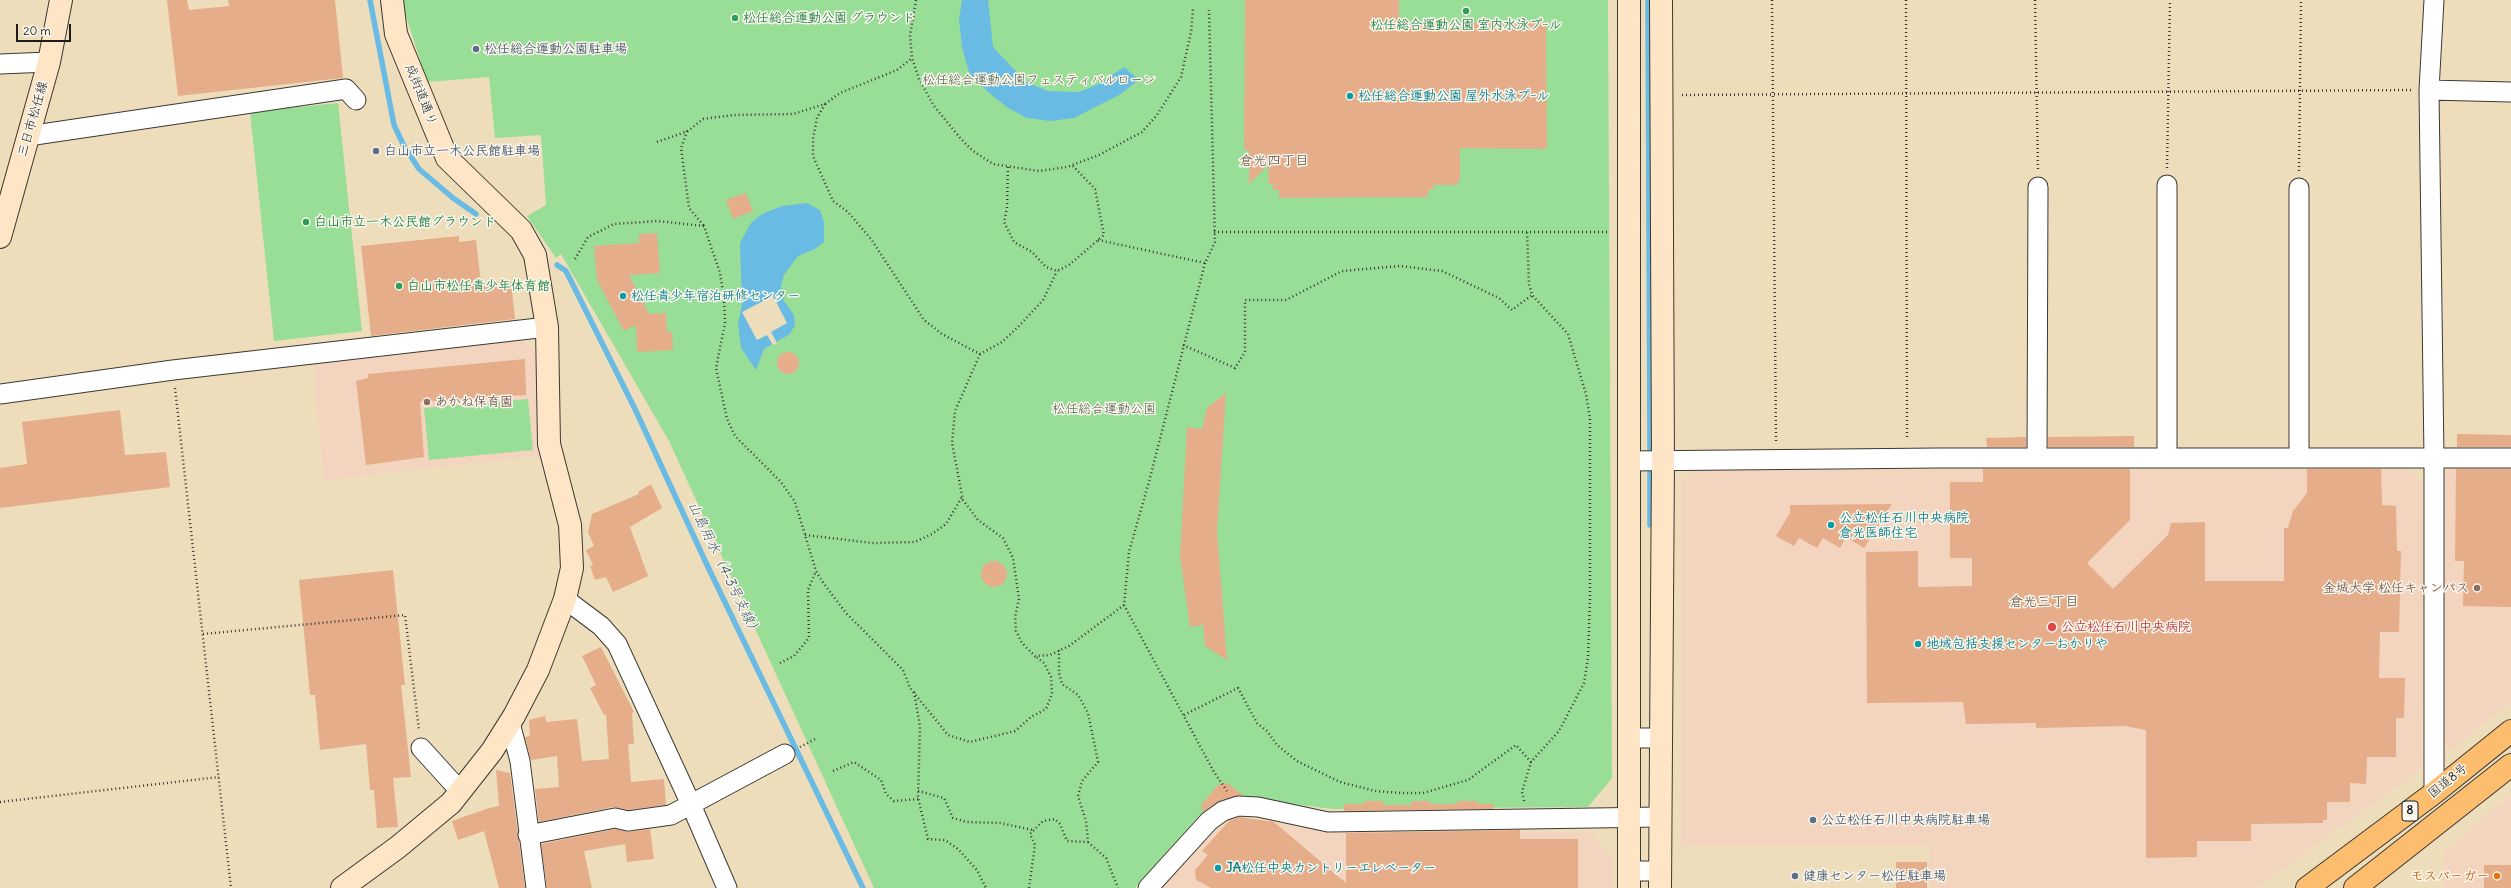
<!DOCTYPE html>
<meta charset="utf-8">
<style>
body{margin:0}
#map{position:relative;width:2511px;height:888px;overflow:hidden;background:#edb;font-family:Delius,sans-serif}
canvas{display:block}
.scale{position:absolute;left:16px;top:24px;width:55px;height:18px;box-sizing:border-box;border:2px solid #1c1c1c;border-top:0;padding-left:5px;font-size:12px;line-height:14px;white-space:nowrap;color:#1c1c1c;-webkit-text-stroke:3px #fbf7ec;paint-order:stroke}
</style>
<div id="map">
<canvas width="2511" height="888"></canvas>
<div class="scale">20 m</div>
</div>
<script>
const g = document.querySelector('canvas').getContext('2d');
g.lineJoin = 'round';
function fill(path, color) { g.fillStyle = color; g.fill(path, 'evenodd'); }
const poly = rows => new Path2D(rows.map(r => 'M' + r).join(''));
function trace(path, color, width, dash) { g.strokeStyle = color; g.lineWidth = width; g.lineCap = dash ? 'butt' : 'round'; g.setLineDash(dash || []); g.stroke(path); }
function write(font, color, halo, rows, align = 'center') {
  g.font = font + ' Delius,"Klee One",sans-serif'; g.lineWidth = 3; g.setLineDash([]); g.textBaseline = 'middle'; g.strokeStyle = halo; g.fillStyle = color; for (const [text, x, y, turn = 0] of rows) {
    g.save(); g.translate(x, y); g.rotate((+turn || 0) * Math.PI / 180); g.textAlign = isNaN(turn) ? turn : align; if (halo) g.strokeText(text, 0, 0); g.fillText(text, 0, 0); g.restore();
  }
}
const built = poly([
 [522,340,536,352,540,456,324,480,313,364],
 [2451,467,2511,467,2511,701,2452,750,2441,742,2444,475],
 [2409,469,2423,485,2421,769,2256,888,1930,888,1929,846,1681,846,1681,482,1696,470],
 [2511,795,2511,888,2444,888,2444,852],
 [1244,819,1327,832,1592,832,1613,861,1613,888,1156,888,1210,830]
]);
const green = poly([
 [403,0,1608,0,1612,778,1588,807,1333,809,1234,797,1199,816,1135,888,874,888,669,441,561,254,556,258,527,216,546,205,541,135,495,138,489,77,427,82,404,10],
 [338,103,362,331,274,341,250,112],
 [528,399,533,450,429,460,424,408]
]);
const water = poly([
 [962,0,988,0,993,47,1026,82,1048,91,1079,92,1099,84,1124,67,1139,80,1119,95,1074,118,1050,121,1027,118,1008,108,987,91,969,72,962,48,959,19],
 [807,203,820,210,824,222,824,242,815,249,798,256,784,275,781,285,782,295,784,301,794,315,795,325,790,334,764,349,756,370,741,348,738,323,742,305,740,243,751,223,762,214,782,206]
]);
const pier = poly([
 [773,296,787,323,771,332,777,343,773,345,767,335,757,340,742,312]
]);
const stream = poly([
 [370,0,394,125,404,146,419,169,453,198,476,214],
 [1648,0,1650,454],
 [557,265,566,271,635,409,707,565,863,888],
 [1650,525,1650,473]
]);
const building = poly([
 [167,0,187,0,189,10,229,6,228,0,335,0,343,78,178,96],
 [1245,0,1399,0,1399,22,1546,22,1547,149,1460,148,1460,180,1456,185,1433,185,1433,190,1428,190,1428,197,1279,198,1279,190,1273,190,1273,184,1269,184,1268,165,1249,184,1249,150,1244,150],
 [746,193,753,211,733,219,726,200],
 [657,233,660,273,629,275,649,314,666,313,667,332,672,332,673,350,637,352,636,325,624,331,597,280,594,246,639,243,639,234],
 [459,236,459,242,476,240,481,283,511,281,515,319,371,336,361,246],
 '777 363a11 11 0 1 1 22 0a11 11 0 1 1-22 0Z',
 [525,359,526,395,420,402,424,457,366,465,356,381,368,378,368,374],
 [1226,393,1217,531,1227,660,1205,646,1203,625,1190,627,1180,556,1187,427,1202,429,1207,408],
 [120,410,125,455,166,452,170,487,0,508,0,468,27,464,22,422],
 [2457,434,2511,435,2511,447,2457,447],
 [2134,436,2134,447,2048,447,2048,437],
 [2026,437,2026,447,1987,447,1986,438],
 [1983,469,2130,469,2130,520,2087,563,2113,589,2168,535,2171,523,2205,522,2205,581,2284,581,2284,528,2288,528,2293,511,2307,493,2307,469,2381,469,2382,505,2396,506,2397,551,2401,551,2399,632,2380,632,2379,678,2405,678,2404,718,2396,718,2396,757,2367,757,2366,784,2350,783,2350,802,2327,802,2327,820,2323,820,2323,823,2251,824,2251,841,2197,841,2197,857,2146,858,2146,730,2125,726,2036,728,2036,723,1966,724,1963,702,1867,703,1866,552,1918,551,1918,587,1972,586,1972,558,1950,558,1950,482,1983,482],
 [2456,469,2511,469,2511,607,2463,606,2464,561,2455,561],
 [651,484,662,508,630,527,648,576,613,592,606,577,595,580,590,566,593,565,586,550,594,546,588,532,592,514,639,494,638,492],
 [1892,504,1864,548,1846,537,1840,548,1823,538,1817,548,1799,538,1794,546,1776,536,1790,513,1790,505],
 '981 574a13 13 0 1 1 26 0a13 13 0 1 1-26 0Z',
 [393,570,405,685,401,685,411,777,393,778,398,827,377,828,374,790,370,790,366,744,320,750,315,695,310,695,299,580],
 [601,647,634,712,632,713,634,744,628,744,631,782,664,779,666,805,628,810,613,807,539,822,535,789,559,787,557,756,531,760,525,737,530,736,529,720,545,716,546,722,577,719,582,761,609,759,606,714,604,715,590,688,596,685,582,656],
 [496,770,510,773,525,888,499,888,484,831,458,840,452,821,489,808,499,806],
 [1227,783,1243,795,1220,801,1203,812,1201,805,1219,784],
 [1364,801,1383,801,1383,805,1412,805,1411,801,1430,801,1430,804,1457,804,1457,801,1478,801,1477,804,1493,804,1493,809,1344,811,1344,804,1364,804],
 [1240,817,1274,822,1346,883,1346,833,1520,830,1520,839,1578,839,1578,888,1211,888,1196,880,1195,870,1208,855,1202,851,1229,821],
 [615,829,629,832,650,829,654,859,627,862,625,844,584,851,592,888,547,888,541,844],
 [1896,862,1927,862,1927,888,1896,888],
 [2484,865,2511,865,2511,888,2484,888]
]);
const path = poly([
 [916,0,910,35,912,58,919,79,934,106,961,139,973,151,993,164,1039,171,1067,167,1099,155,1142,132,1157,115,1181,77,1191,32,1193,9],
 [1772,0,1776,441],
 [1906,0,1907,440],
 [2035,0,2038,170],
 [1682,95,2411,90],
 [825,104,817,118,813,139,813,156,833,201,848,212,871,239,924,320,942,334,980,354,1002,342,1020,325,1043,300,1057,271],
 [687,131,681,148,689,208,704,226],
 [657,142,688,131,703,119,734,115,793,114,825,104,840,93,897,70,912,58],
 [1008,167,1007,208,1004,222,1014,242,1032,252,1046,267,1057,271,1069,265,1104,235,1095,189,1072,165],
 [2167,168,2170,0],
 [2299,171,2301,0],
 [1214,232,1610,232],
 [1098,240,1205,263,1215,242,1209,10],
 [575,259,588,237,614,224,657,221,704,226,720,273,724,298,725,323,716,368,727,419,735,436,781,482,795,502,816,571,824,584,846,613,903,670,910,688,948,735,970,742,1015,731,1031,717,1046,709,1052,694,1051,677,1044,663,1035,656],
 [1205,263,1150,478,1129,552,1124,605,1214,772,1227,791],
 [1183,345,1235,368,1245,352,1245,300,1286,300,1342,271,1400,266,1442,271,1499,298,1512,310,1532,295],
 [980,354,955,411,952,443,963,500,978,520,1003,538,1013,558,1019,599,1015,617,1016,631,1022,643,1035,656,1050,655,1069,646,1124,605],
 [175,388,231,888],
 [805,535,873,543,915,542,932,534,946,524,962,497],
 [203,634,405,615,419,730],
 [780,663,794,656,809,638,808,590,816,571],
 [914,692,920,726,918,798,928,839,945,840,958,849,977,870,986,888],
 [1184,715,1238,688,1257,723,1267,731,1277,745,1297,761,1340,782,1375,791,1401,793,1423,793,1468,780,1516,745,1531,762,1559,731,1584,683,1588,658,1590,598,1590,419,1586,394,1568,334,1532,295,1529,284,1527,232],
 [800,747,817,738],
 [833,771,854,762,881,780,886,794,894,801,918,799],
 [918,791,944,798,953,818,967,822,1000,823,1033,830],
 [1524,801,1522,792,1531,762],
 [0,802,219,777],
 [1088,842,1106,858,1118,888],
 [1029,888,1035,845,1030,834,1043,821,1055,819,1060,824,1067,841,1088,842,1086,821,1078,796,1082,781,1098,762,1088,713,1078,695,1062,684,1059,673,1059,650]
]);
const street = poly([
 [0,64,49,62],
 [2429,90,2511,92],
 [28,136,346,89,356,100],
 [0,394,173,370,547,327],
 [2037,458,2038,187],
 [2167,458,2167,185],
 [2299,458,2299,188],
 [1628,461,1938,458,2511,458],
 [565,599,601,626,617,644,689,800,727,888],
 [510,723,520,761,536,888],
 [1629,738,1662,738],
 [421,748,460,791],
 [2434,793,2434,458,2429,90,2434,0],
 [528,835,615,818,628,821,671,815,785,754],
 [1629,871,1660,871],
 [1148,888,1209,821,1223,811,1238,806,1258,807,1328,822,1660,817]
]);
const secondary = poly([
 [1629,0,1629,888],
 [0,237,49,62,61,0],
 [342,888,398,847,451,803,492,751,514,716,538,670,565,599,572,568,570,525,549,444,547,327,535,255,521,230,447,158,396,34,392,0],
 [1660,888,1663,462,1661,0]
]);
const highway = poly([
 [2307,888,2434,793,2511,731],
 [2355,888,2511,765]
]);
const markers = [
 [1466,11,4,"#2e9e5b"],
 [735,18,4,"#2e9e5b"],
 [476,49,4,"#5c6f8a"],
 [1350,96,4,"#0f9aa8"],
 [376,151,4,"#5c6f8a"],
 [306,222,4,"#2e9e5b"],
 [399,286,4,"#2e9e5b"],
 [623,296,4,"#0f9aa8"],
 [427,402,4,"#8d6e63"],
 [1831,525,4,"#0f9aa8"],
 [2477,588,4,"#8d6e63"],
 [2052,627,5,"#e0444e"],
 [1918,644,4,"#0f9aa8"],
 [1813,820,4,"#5c6f8a"],
 [1218,868,4,"#0f9aa8"],
 [1795,876,4,"#5c6f8a"],
 [2497,876,4,"#e8710a"]
];
const shields = [
 [2410,811,16]
];
const shieldNames = [
 ["8",2410,811]
];
const leisureNames = [
 ["松任総合運動公園 グラウンド",743,18],
 ["松任総合運動公園 室内水泳プｰル",1466,25,"center"],
 ["白山市立一木公民館グラウンド",314,222],
 ["白山市松任青少年体育館",407,286]
];
const serviceNames = [
 ["松任総合運動公園駐車場",484,49],
 ["白山市立一木公民館駐車場",384,151],
 ["公立松任石川中央病院駐車場",1821,820],
 ["健康センター松任駐車場",1803,876]
];
const parkNames = [
 ["松任総合運動公園フェスティバルローン",1039,80],
 ["松任総合運動公園",1104,409]
];
const streetNames = [
 ["成街道通り",421,95,68],
 ["三日市松任線",33,119,-74],
 ["国道8号",2448,781,-39]
];
const cultureNames = [
 ["松任総合運動公園 屋外水泳プｰル",1358,96],
 ["松任青少年宿泊研修センター",631,296],
 ["公立松任石川中央病院",1839,518],
 ["倉光医師住宅",1839,533],
 ["地域包括支援センターおかりや",1926,644],
 ["JA松任中央カントリーエレベーター",1226,868]
];
const educationNames = [
 ["あかね保育園",435,402],
 ["金城大学 松任キャンパス",2469,588,"right"]
];
const healthNames = [
 ["公立松任石川中央病院",2061,627]
];
const foodNames = [
 ["モスバーガー",2489,876]
];
const neighbourhoodNames = [
 ["倉光四丁目",1274,161],
 ["倉光三丁目",2044,602]
];
const waterNames = [
 ["山島用水（4-3号支線）",724,569,64]
];
fill(built, '#f3d4bf');
fill(green, '#98de97');
fill(water, '#69bbe4');
fill(pier, '#edb');
trace(stream, '#69bbe4', 5.5);
fill(building, '#e5ad89');
trace(street, '#3c3934', 21);
trace(secondary, '#3c3934', 24);
trace(highway, '#3c3934', 24);
trace(path, '#3c3934', 2.5, [1, 3]);
trace(street, '#fff', 19);
trace(secondary, '#fee5c5', 22);
trace(highway, '#fcbd6f', 22);
for (const [x, y, r, color] of markers) { const dot = new Path2D(); dot.arc(x, y, r, 0, 2 * Math.PI); g.fillStyle = color; g.fill(dot); trace(dot, '#fbf7ec', 1.5); }
for (const [x, y, w] of shields) { const box = new Path2D(); box.roundRect(x - w / 2, y - 10, w, 20, 3); g.fillStyle = '#fbf7ec'; g.fill(box); trace(box, '#1c1c1c', 1); }
write('bold 12px', '#1c1c1c', null, shieldNames);
write('bold 13px', '#27864d', '#fbf7ec', leisureNames, 'left');
write('bold 13px', '#4e5e75', '#fbf7ec', serviceNames, 'left');
write('13px', '#415641', '#fbf7ec', parkNames);
write('13px', '#1c1c1c', '#fbf7ec', streetNames);
write('bold 13px', '#0d838f', '#fbf7ec', cultureNames, 'left');
write('bold 13px', '#785e54', '#fbf7ec', educationNames, 'left');
write('bold 13px', '#be3a42', '#fbf7ec', healthNames, 'left');
write('bold 13px', '#c56008', '#fbf7ec', foodNames, 'right');
write('14px', '#624f42', '#fbf7ec', neighbourhoodNames);
write('italic 14px', '#3b5c6c', '#fbf7ec', waterNames);
</script>
